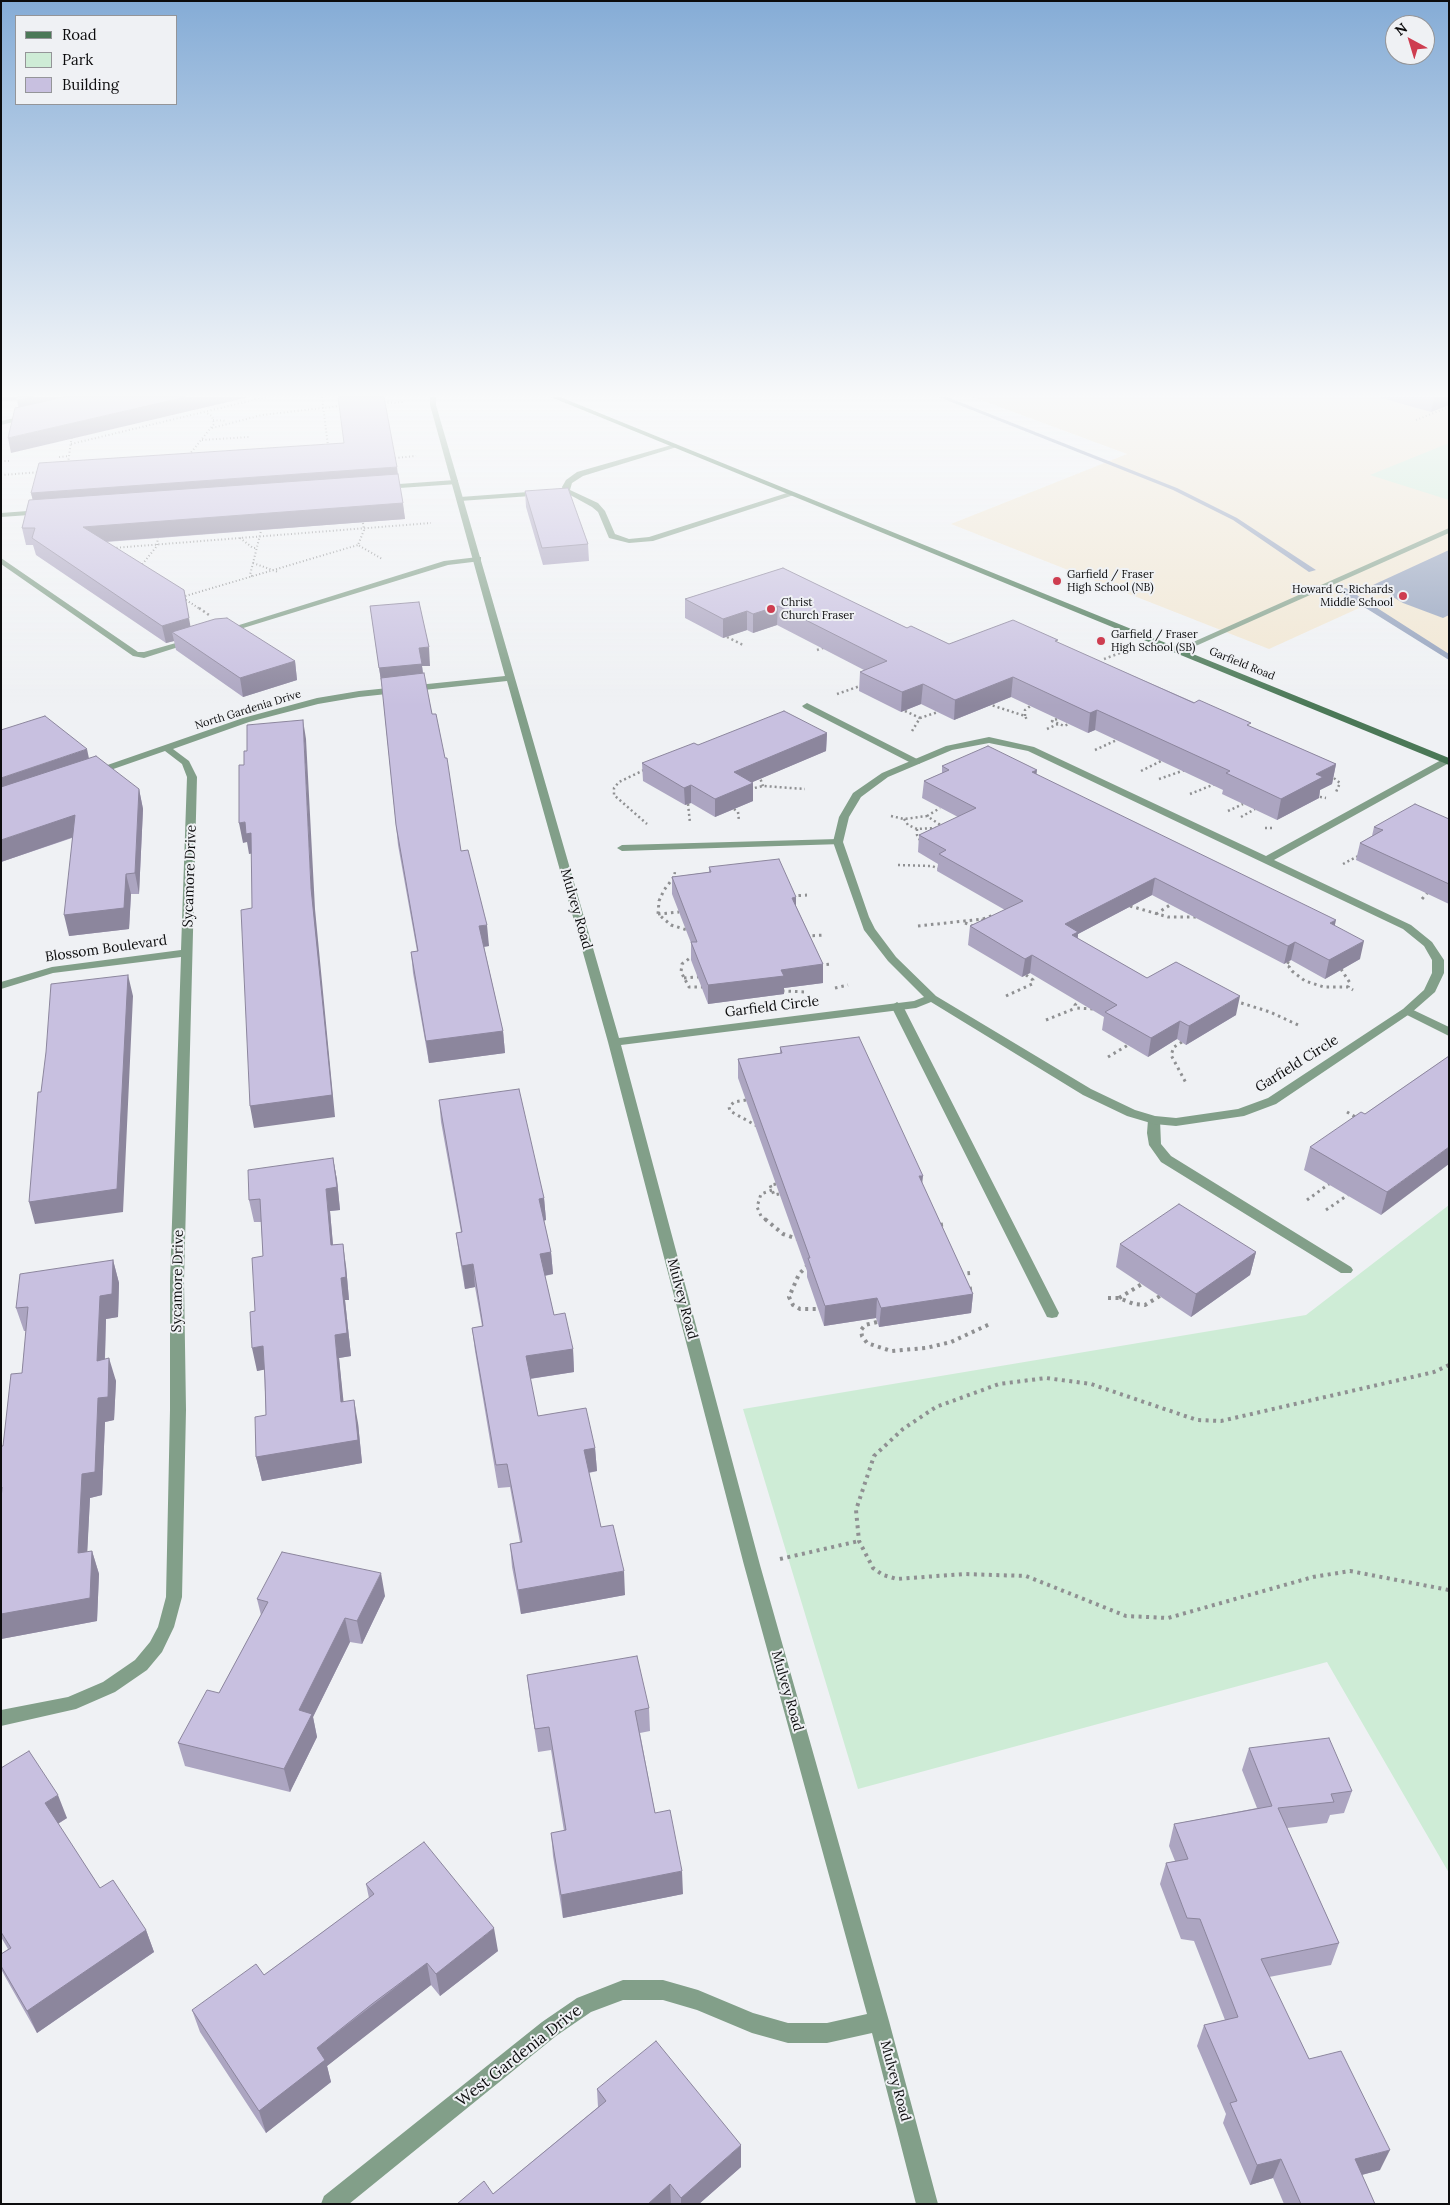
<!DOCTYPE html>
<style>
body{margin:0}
#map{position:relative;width:1450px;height:2205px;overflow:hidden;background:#eff1f4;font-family:Lora,serif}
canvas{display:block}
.frame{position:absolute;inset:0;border:2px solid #0c0c0d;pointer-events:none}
.legend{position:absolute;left:15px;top:15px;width:162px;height:90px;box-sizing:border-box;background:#eff1f4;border:1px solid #949598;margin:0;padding:6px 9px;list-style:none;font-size:15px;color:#0c0c0d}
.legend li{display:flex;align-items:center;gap:10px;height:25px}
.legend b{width:25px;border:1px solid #949598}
.north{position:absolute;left:1385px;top:15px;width:50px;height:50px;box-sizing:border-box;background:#eff1f4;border:1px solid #949598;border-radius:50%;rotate:321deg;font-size:14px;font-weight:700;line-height:20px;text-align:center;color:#0c0c0d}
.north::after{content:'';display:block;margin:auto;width:18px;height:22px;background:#ce3d50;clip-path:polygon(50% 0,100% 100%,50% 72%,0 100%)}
</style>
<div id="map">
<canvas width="1450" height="2205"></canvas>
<div class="frame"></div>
<ul class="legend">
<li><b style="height:6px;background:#4b7857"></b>Road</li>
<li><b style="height:14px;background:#ceecd6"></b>Park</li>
<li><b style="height:14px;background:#c8c0e0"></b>Building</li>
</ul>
<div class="north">N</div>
</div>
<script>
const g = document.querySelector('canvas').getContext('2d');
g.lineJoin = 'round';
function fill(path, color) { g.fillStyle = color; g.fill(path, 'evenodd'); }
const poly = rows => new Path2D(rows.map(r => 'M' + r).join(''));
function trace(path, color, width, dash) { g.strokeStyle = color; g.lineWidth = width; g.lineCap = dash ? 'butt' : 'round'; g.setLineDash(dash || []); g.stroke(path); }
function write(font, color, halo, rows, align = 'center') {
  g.font = font + ' Lora,serif'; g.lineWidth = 4; g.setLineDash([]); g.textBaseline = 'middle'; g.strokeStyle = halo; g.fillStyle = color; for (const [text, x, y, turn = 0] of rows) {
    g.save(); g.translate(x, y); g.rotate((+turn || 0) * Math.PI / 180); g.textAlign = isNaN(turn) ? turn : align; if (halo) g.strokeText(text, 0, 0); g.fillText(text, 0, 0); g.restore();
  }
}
const education = poly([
 [973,397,1449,397,1449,656,1368,604,1269,649,951,524,1127,454]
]);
const green = poly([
 [1449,443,1449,500,1370,475],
 [1449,1205,1449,1873,1327,1662,858,1789,743,1409,1306,1315]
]);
const water = poly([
 [1449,550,1449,615,1443,618,1403,603,1373,585]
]);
const stream = poly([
 [939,397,947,397,1177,488,1237,518,1316,570,1309,572,1233,520,1173,490,939,397],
 [1340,588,1346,588,1449,654,1449,660,1340,592,1340,588]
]);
const pathFar3 = poly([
 [322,397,328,446],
 [384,403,404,402],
 [213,420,227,421],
 [1416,420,1449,407],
 [212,428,262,415,340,406],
 [202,440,249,437],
 [71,444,266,397],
 [189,455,214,424,212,416,205,412],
 [59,457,69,456],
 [395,458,416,456],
 [1,461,10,461],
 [68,463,72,435],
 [1,475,41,472],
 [363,523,364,530,358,545,382,559],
 [240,538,253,548,257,548],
 [113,548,431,523],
 [253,563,278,572],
 [140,567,157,546,158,535],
 [252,576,250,575,261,531],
 [182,597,358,545],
 [183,598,200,609]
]);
const pathFar2 = poly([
 [199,608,209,615],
 [727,637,743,645],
 [817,650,826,647],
 [1104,659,1120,653],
 [837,694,863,685],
 [988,704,1025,716,1027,720],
 [905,711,920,718],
 [1025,716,1025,710,1033,704],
 [1057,719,1052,721,1064,726,1069,724],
 [1047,729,1058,724],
 [912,731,920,718,938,712],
 [1095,750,1119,739],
 [644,770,619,782,614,788,614,795,647,824],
 [1141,771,1161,761],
 [759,775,763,786],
 [1330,775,1340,783,1336,792],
 [1159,779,1185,770],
 [750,789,763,786,805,789],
 [1190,794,1215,784],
 [1315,796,1326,798],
 [688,804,690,823],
 [734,809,738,812,739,821],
 [1228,811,1243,804],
 [891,816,904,819,927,816,942,826],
 [927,816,940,808],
 [1241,817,1255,809],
 [904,819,908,825,917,829,936,828],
 [1265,828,1274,828],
 [917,829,917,835,921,842],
 [1343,864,1360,855],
 [898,865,932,866,940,869],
 [674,879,675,871]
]);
const pathFar1 = poly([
 [674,877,664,890,659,901,658,914,671,925,690,931],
 [792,896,807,895],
 [1422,899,1429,891],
 [1130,906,1168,917,1198,917],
 [658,914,679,912],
 [1156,914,1170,905],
 [983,919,994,915],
 [965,923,974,926],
 [918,926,983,919,982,923],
 [806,936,824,935],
 [694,955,682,964,681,972,689,987,702,987],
 [1287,962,1291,964,1289,967,1292,971,1305,981,1324,987,1348,987,1353,990],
 [820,965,831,964],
 [1341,969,1350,983,1348,987],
 [684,978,698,977],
 [835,988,848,985],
 [782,991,807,992],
 [1006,996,1032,984,1033,980,1026,975],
 [1081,999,1075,1005,1076,1008,1093,1009],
 [1235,1001,1270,1012,1298,1025],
 [1046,1020,1076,1008],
 [1182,1042,1174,1047,1171,1055,1186,1083],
 [1108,1057,1128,1045],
 [746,1100,734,1102,729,1107,730,1111,757,1126],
 [1347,1112,1357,1118],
 [776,1184,770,1185,774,1195,779,1194],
 [1307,1200,1329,1184],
 [1326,1210,1348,1195],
 [766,1220,761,1216,757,1207,761,1194,772,1190]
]);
const path = poly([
 [765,1219,783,1234,798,1239],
 [940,1225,947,1224],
 [808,1265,799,1274,789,1297,793,1305,800,1309,819,1309],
 [960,1274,970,1273],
 [969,1289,976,1288],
 [1108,1298,1119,1298,1134,1304,1145,1305,1160,1296],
 [1119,1298,1142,1284],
 [877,1322,865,1325,861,1330,862,1336,867,1343,891,1351,926,1348,951,1342,992,1323],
 [1449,1365,1434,1372,1221,1421,1197,1420,1091,1384,1046,1378,999,1384,936,1407,903,1429,874,1456,856,1510,859,1541,873,1568,883,1575,897,1579,964,1574,1026,1576,1126,1616,1168,1618,1313,1577,1350,1571,1449,1590],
 [780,1559,859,1541]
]);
const lane = poly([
 [28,415,30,416,30,418,1,425,1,421,28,415],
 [675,444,677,445,677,447,583,476,572,483,570,490,598,503,605,511,615,534,629,539,649,537,790,492,797,494,653,541,629,543,609,538,598,512,592,507,563,491,562,487,566,480,577,472,675,444],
 [455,480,458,480,458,484,385,489,381,487,385,485,455,480],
 [542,491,545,491,545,495,460,501,456,499,460,497,542,491],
 [41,510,44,510,44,514,1,517,1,513,41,510],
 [1449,528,1449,533,1180,653,1173,651,1449,528],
 [478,557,481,557,481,561,448,565,227,633,220,631,444,561,478,557],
 [1,558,138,652,144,652,190,639,194,642,144,658,133,656,1,564,1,558],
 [807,703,919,760,921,762,919,764,913,764,804,708,802,706,807,703],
 [838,839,842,840,842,844,622,851,617,848,622,845,838,839],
 [897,1002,903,1006,1059,1313,1057,1317,1052,1318,1047,1317,1045,1313,891,1006,897,1002],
 [1407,1007,1449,1027,1449,1036,1403,1013,1401,1011,1407,1007],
 [1154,1116,1160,1120,1161,1144,1171,1156,1351,1267,1353,1270,1351,1273,1341,1273,1161,1162,1149,1145,1147,1133,1148,1120,1154,1116]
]);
const street = poly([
 [430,397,436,397,436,405,619,1038,914,1001,924,997,888,961,864,930,833,842,839,817,853,793,882,773,946,746,989,737,1034,747,1266,856,1443,759,1449,759,1449,763,1274,860,1411,925,1432,942,1444,960,1444,973,1435,992,1411,1013,1276,1104,1244,1116,1176,1126,1154,1124,1127,1116,1083,1095,931,1002,916,1008,621,1045,760,1565,889,2021,938,2204,916,2204,872,2033,827,2043,788,2043,752,2033,697,2010,663,2000,623,2000,591,2012,556,2036,349,2204,321,2204,324,2196,542,2022,577,1998,623,1980,663,1980,698,1990,753,2013,788,2023,827,2023,867,2014,744,1565,608,1042,507,681,359,697,318,704,249,722,173,749,189,761,197,777,184,1281,186,1410,182,1597,174,1627,162,1652,147,1670,115,1692,76,1709,1,1726,1,1710,68,1697,103,1682,135,1660,150,1642,158,1627,166,1597,170,1410,170,1281,181,957,53,973,1,989,1,982,52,967,181,950,187,777,182,764,165,751,99,774,93,774,93,770,243,718,317,698,359,691,505,676,430,405,430,397],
 [989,743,1028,751,1403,929,1424,946,1432,960,1432,973,1424,990,1403,1009,1268,1098,1238,1109,1176,1118,1155,1116,1135,1110,1091,1089,936,996,896,957,875,929,869,917,843,842,849,817,861,797,888,777,952,750,989,743]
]);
const secondary = poly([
 [551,397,560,397,1449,758,1449,765,551,397]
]);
const wall = poly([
 [1378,397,1449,397,1449,405,1431,412],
 [344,443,398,474,405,519,107,542,190,627,295,661,297,680,243,697,176,650,174,641,166,643,36,555,33,545,26,545,22,528,33,500,31,493],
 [525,491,588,544,589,561,543,565,526,507],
 [783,568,907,628,949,644,1058,643,1336,764,1332,784,1320,790,1319,798,1277,820,1222,794,1223,790,1095,730,1088,733,1011,697,954,720,921,704,901,712,859,691,860,672,864,670,777,625,753,633,747,630,723,638,685,618,685,599],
 [370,606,430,666,422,666,423,673,461,851,489,946,484,947,503,1031,505,1053,429,1063,413,973,411,952,417,951,398,845,382,687],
 [827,733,826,751,752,782,753,783,753,801,715,817,691,803,685,805,643,781,642,763,698,745],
 [89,758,139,789,143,809,139,894,131,894,129,929,69,936,72,838,1,862],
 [942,766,1037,775,1335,926,1360,959,1325,979,1291,960,1284,964,1152,895,1078,934,1078,939,1147,978,1236,1015,1186,1045,1177,1039,1148,1057,1102,1030,1104,1017,1030,973,1022,977,968,945,970,926,1005,910,937,871,938,864,918,852,919,835,958,817,922,798,924,781,942,773],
 [1449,819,1449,904,1356,860,1360,843,1372,836,1374,827],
 [709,867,796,906,823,964,823,983,784,988,784,994,708,1004,691,960,691,943,672,894,672,877,709,872],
 [780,1047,922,1183,973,1294,971,1313,879,1327,876,1318,824,1326,807,1277,807,1271,738,1078,738,1059,780,1053],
 [1449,1056,1381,1215,1304,1170,1310,1147,1365,1114],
 [439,1100,544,1198,546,1220,544,1221,551,1252,553,1274,545,1276,554,1315,573,1349,574,1372,530,1379,538,1416,595,1448,597,1471,589,1473,601,1527,625,1595,521,1614,512,1567,510,1544,520,1542,510,1487,498,1488,475,1351,472,1328,482,1326,475,1287,465,1289,459,1255,456,1233,461,1232,441,1122],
 [333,1158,337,1180,340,1210,330,1211,333,1245,346,1266,349,1300,345,1300,351,1356,339,1358,343,1402,358,1423,362,1463,262,1481,256,1457,266,1415,264,1369,257,1371,255,1311,263,1256,261,1222,254,1222,249,1200],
 [1120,1244,1256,1252,1250,1275,1191,1317,1116,1267],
 [113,1260,119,1283,118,1317,106,1319,105,1359,116,1381,114,1420,105,1422,102,1495,90,1498,87,1552,92,1551,99,1574,97,1621,1,1639,1,1446,3,1446,22,1373,26,1331,24,1331,16,1308],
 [385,1596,362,1644,350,1642,313,1717,317,1737,290,1792,185,1766,178,1743,219,1693,261,1615,257,1599],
 [527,1675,649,1708,650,1731,640,1733,655,1813,683,1894,563,1918,553,1856,551,1833,564,1831,551,1750,538,1752,530,1699],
 [1249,1748,1352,1791,1344,1813,1330,1815,1327,1823,1287,1828,1339,1943,1331,1965,1269,1977,1309,2059,1380,2170,1362,2175,1375,2204,1284,2204,1273,2178,1250,2185,1223,2123,1226,2114,1197,2046,1204,2025,1225,2020,1194,1941,1181,1939,1160,1884,1166,1863,1175,1861,1169,1846,1174,1824,1257,1808,1242,1770],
 [1,1768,67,1818,58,1824,100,1888,146,1930,154,1952,37,2033,7,1980,1,1969,1,1954,8,1949,1,1937],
 [366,1884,498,1951,440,1996,431,1985,377,2026,327,2066,331,2082,266,2133,200,2032,192,2010,264,1975,320,1934,369,1898],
 [597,2089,741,2167,699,2204,457,2204,493,2194,598,2107]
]);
const shadedWall = poly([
 [1,397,100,397,20,415,17,400,20,400,1,401],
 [186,397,249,397,11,453,8,438],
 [1434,397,1449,397,1449,405,1431,412],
 [397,467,399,482,35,509,31,493],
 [403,503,405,519,87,543,83,527],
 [778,606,777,625,753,633,753,614],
 [747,611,747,630,723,638,723,619],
 [189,618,192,635,172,632,174,641,166,643,162,626],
 [429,647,430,666,422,666,424,682,382,687,379,668,419,648],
 [295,661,297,680,243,697,240,678],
 [1013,677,1011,697,954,720,955,700],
 [923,684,921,704,901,712,902,692],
 [1097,710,1095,730,1088,733,1090,713],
 [303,720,306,739,315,909,335,1117,254,1128,250,1106,311,888],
 [827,733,826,751,734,790,734,772],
 [87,749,91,768,1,799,1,778],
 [1336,764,1332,784,1320,790,1319,798,1277,820,1281,799,1316,774],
 [1037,770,1035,787,1032,772],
 [753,783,753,801,715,817,715,799],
 [691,785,691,803,685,805,684,788],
 [139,789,143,809,139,894,135,873],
 [75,815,79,835,1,862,1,840],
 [245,822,251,833,255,853,249,854,247,842,243,843,239,823],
 [126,874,131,894,129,929,69,936,64,915],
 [1155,878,1152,895,1078,934,1076,950,1065,924],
 [796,897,796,915,792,898],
 [1336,920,1332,938,1330,923],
 [487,925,489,946,481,947,479,926],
 [1364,941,1360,959,1325,979,1329,960],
 [1295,942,1291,960,1284,964,1288,946],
 [1032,955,1030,973,1022,977,1025,959],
 [823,964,823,983,784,988,784,994,708,1004,708,985,781,970],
 [128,975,133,996,123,1212,35,1224,29,1202],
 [1240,996,1236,1015,1186,1045,1189,1026],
 [1180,1021,1177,1039,1148,1057,1151,1038],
 [503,1031,505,1053,429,1063,426,1041],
 [1449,1147,1449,1164,1381,1215,1387,1192],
 [333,1158,337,1180,340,1210,330,1211,335,1268,331,1245,326,1189],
 [919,1176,923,1176,921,1195],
 [544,1198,546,1220,541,1221,539,1199],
 [343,1244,346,1266,349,1300,345,1300,351,1356,339,1358,346,1425,341,1402,335,1335,341,1278],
 [551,1252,553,1274,542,1276,540,1254],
 [1256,1252,1250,1275,1191,1317,1196,1294],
 [113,1260,119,1283,118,1317,106,1319,104,1384,97,1361,100,1296],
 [473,1264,475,1287,465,1289,462,1266],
 [973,1294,971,1313,879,1327,881,1308],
 [877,1298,876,1318,824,1326,825,1306],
 [263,1346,268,1369,257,1371,252,1348],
 [573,1349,574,1372,528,1379,526,1356],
 [109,1358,116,1381,114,1420,105,1422,102,1495,90,1498,86,1577,78,1553,82,1474,98,1398],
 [354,1400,358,1423,362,1463,262,1481,256,1457],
 [595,1448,597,1471,585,1473,584,1450],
 [92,1551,99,1574,97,1621,1,1639,1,1614],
 [624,1571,625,1595,521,1614,518,1590],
 [381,1573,385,1596,362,1644,357,1621],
 [345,1618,350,1642,313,1717,317,1737,290,1792,284,1769,299,1710],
 [58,1795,67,1818,54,1826,45,1803],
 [682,1871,683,1894,563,1918,561,1895],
 [494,1928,498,1951,440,1996,436,1974],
 [146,1930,154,1952,37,2033,27,2011],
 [427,1963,431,1985,327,2066,331,2082,266,2133,259,2111,317,2048],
 [741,2145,741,2167,699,2204,681,2204,681,2198],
 [1390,2150,1380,2170,1346,2179,1355,2159],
 [1281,2159,1273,2178,1250,2185,1257,2165],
 [670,2184,671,2204,648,2204]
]);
const building = poly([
 [17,397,33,397,17,400,17,397],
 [64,397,186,397,8,438,15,408,64,397],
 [338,397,384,397,397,467,31,493,39,463,344,443,338,397],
 [398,474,403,503,83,527,184,590,189,618,162,626,32,538,35,528,22,528,29,500,398,474],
 [568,488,588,544,542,548,525,491,568,488],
 [783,568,907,628,911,626,949,644,1013,620,1058,640,1055,641,1194,703,1199,700,1251,723,1247,725,1336,764,1316,774,1323,777,1281,799,1226,773,1230,771,1097,710,1090,713,1013,677,955,700,923,684,902,692,860,672,887,661,778,606,753,614,747,611,723,619,685,599,783,568],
 [419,602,429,647,419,648,422,664,379,668,370,606,419,602],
 [227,618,295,661,240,678,172,632,215,619,227,618],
 [424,673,432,714,436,714,445,758,447,758,461,851,468,850,487,925,479,926,503,1031,426,1041,411,952,418,951,396,825,381,678,424,673],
 [784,711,827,733,734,772,753,783,715,799,691,785,684,788,642,763,694,743,698,745,784,711],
 [45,716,87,749,1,778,1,730,45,716],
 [303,720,311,888,332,1095,250,1106,241,910,252,908,251,833,246,834,245,822,239,823,239,765,244,765,244,751,247,751,247,725,303,720],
 [988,746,1037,770,1032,772,1336,920,1330,923,1364,941,1329,960,1295,942,1288,946,1155,878,1065,924,1078,932,1072,935,1147,978,1176,962,1240,996,1189,1026,1180,1021,1151,1038,1105,1012,1117,1005,1032,955,1025,959,970,926,1023,901,939,854,946,850,919,835,976,808,924,781,949,770,942,766,988,746],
 [96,756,139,789,135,873,126,874,124,908,64,915,75,815,1,840,1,787,96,756],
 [1415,804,1449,819,1449,884,1360,843,1383,830,1374,827,1415,804],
 [779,859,796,897,792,898,823,964,781,970,784,976,708,985,691,942,697,942,672,877,711,872,709,867,779,859],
 [128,975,117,1189,29,1202,38,1092,41,1092,46,1052,51,984,128,975],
 [859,1037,923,1176,919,1176,973,1294,881,1308,877,1298,825,1306,808,1258,810,1258,738,1059,782,1053,780,1047,859,1037],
 [1449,1056,1449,1147,1387,1192,1310,1147,1361,1112,1365,1114,1449,1056],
 [519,1089,544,1198,539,1199,551,1252,540,1254,554,1315,565,1313,573,1349,526,1356,538,1416,586,1408,595,1448,584,1450,601,1527,613,1525,624,1571,518,1590,510,1544,522,1542,507,1464,496,1465,472,1328,483,1326,473,1264,462,1266,456,1233,462,1232,439,1100,519,1089],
 [333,1158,337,1187,326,1189,331,1245,343,1244,346,1277,341,1278,347,1333,335,1335,341,1402,354,1400,358,1440,256,1457,255,1417,266,1415,265,1380,263,1346,252,1348,250,1312,255,1311,252,1258,263,1256,260,1199,249,1200,248,1170,333,1158],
 [1179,1204,1256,1252,1196,1294,1120,1244,1179,1204],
 [113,1260,112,1294,100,1296,97,1361,109,1358,108,1397,98,1398,95,1472,82,1474,78,1553,92,1551,90,1598,1,1614,1,1500,2,1487,1,1487,1,1446,3,1446,11,1374,22,1373,28,1307,16,1308,20,1274,113,1260],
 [282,1552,381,1573,357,1621,345,1618,299,1710,312,1714,284,1769,178,1743,207,1690,219,1693,268,1602,257,1599,282,1552],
 [637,1656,649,1708,635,1711,655,1813,670,1810,682,1871,561,1895,551,1833,566,1830,549,1727,535,1729,527,1675,637,1656],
 [1329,1738,1352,1791,1331,1794,1334,1802,1278,1808,1339,1943,1261,1959,1309,2059,1341,2051,1390,2150,1355,2159,1375,2204,1301,2204,1281,2159,1257,2165,1230,2103,1237,2101,1204,2025,1238,2017,1200,1919,1187,1918,1166,1863,1188,1859,1174,1824,1272,1806,1249,1748,1329,1738],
 [29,1751,58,1795,45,1803,100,1888,113,1880,146,1930,27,2011,1,1966,1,1954,11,1948,1,1932,1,1768,29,1751],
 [424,1842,494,1928,436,1974,427,1963,372,2004,317,2048,325,2060,259,2111,192,2010,256,1964,264,1975,320,1934,374,1894,366,1884,424,1842],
 [656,2041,741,2145,681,2198,670,2184,648,2204,457,2204,484,2181,493,2194,606,2101,597,2089,656,2041]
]);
const markers = [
 [1057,581,5,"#ce3d50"],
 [1403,596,5,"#ce3d50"],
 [771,609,5,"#ce3d50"],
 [1101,641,5,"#ce3d50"]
];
const farPoinames = [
 ["Garfield / Fraser",1067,575],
 ["High School (NB)",1067,588],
 ["Howard C. Richards",1393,590,"right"],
 ["Middle School",1393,603,"right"],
 ["Christ",781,603],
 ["Church Fraser",781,616],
 ["Garfield / Fraser",1111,635],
 ["High School (SB)",1111,648]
];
const farStreetnames = [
 ["Garfield Road",1242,664,22],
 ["North Gardenia Drive",248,710,-17]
];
const streetNames = [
 ["Sycamore Drive",190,876,-88],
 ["Mulvey Road",576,909,74],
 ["Blossom Boulevard",106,949,-8],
 ["Garfield Circle",772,1007,-7],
 ["Garfield Circle",1297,1064,-32],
 ["Sycamore Drive",178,1281,-89],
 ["Mulvey Road",682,1299,75],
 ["Mulvey Road",787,1691,74],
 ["Mulvey Road",895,2081,75]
];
const nearStreetnames = [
 ["West Gardenia Drive",519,2056,-38]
];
fill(education, '#f1e6d1');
fill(green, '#ceecd6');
fill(water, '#919fbb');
fill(stream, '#919fbb');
trace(pathFar3, '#8f9092', 2, [1, 2.5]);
trace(pathFar2, '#8f9092', 2.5, [2, 3]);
trace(pathFar1, '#8f9092', 3, [2.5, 4]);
trace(path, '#8f9092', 4, [3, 4.5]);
fill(lane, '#829f89');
fill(street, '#829f89');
fill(secondary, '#4b7857');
fill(wall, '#aca5c1');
fill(shadedWall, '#8c869d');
fill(building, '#c8c0e0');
trace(building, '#8c869d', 1);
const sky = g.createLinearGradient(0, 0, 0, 706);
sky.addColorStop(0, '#85acd6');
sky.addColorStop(0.56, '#f8f9fa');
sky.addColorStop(1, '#f8f9fa00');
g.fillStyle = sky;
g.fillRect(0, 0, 1450, 706);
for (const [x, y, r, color] of markers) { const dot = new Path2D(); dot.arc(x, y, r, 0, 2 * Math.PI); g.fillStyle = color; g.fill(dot); trace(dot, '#eff1f4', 2); }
write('11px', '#0c0c0d', '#eff1f4', farPoinames, 'left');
write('11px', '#0c0c0d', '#eff1f4', farStreetnames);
write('14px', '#0c0c0d', '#eff1f4', streetNames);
write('16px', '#0c0c0d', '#eff1f4', nearStreetnames);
</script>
